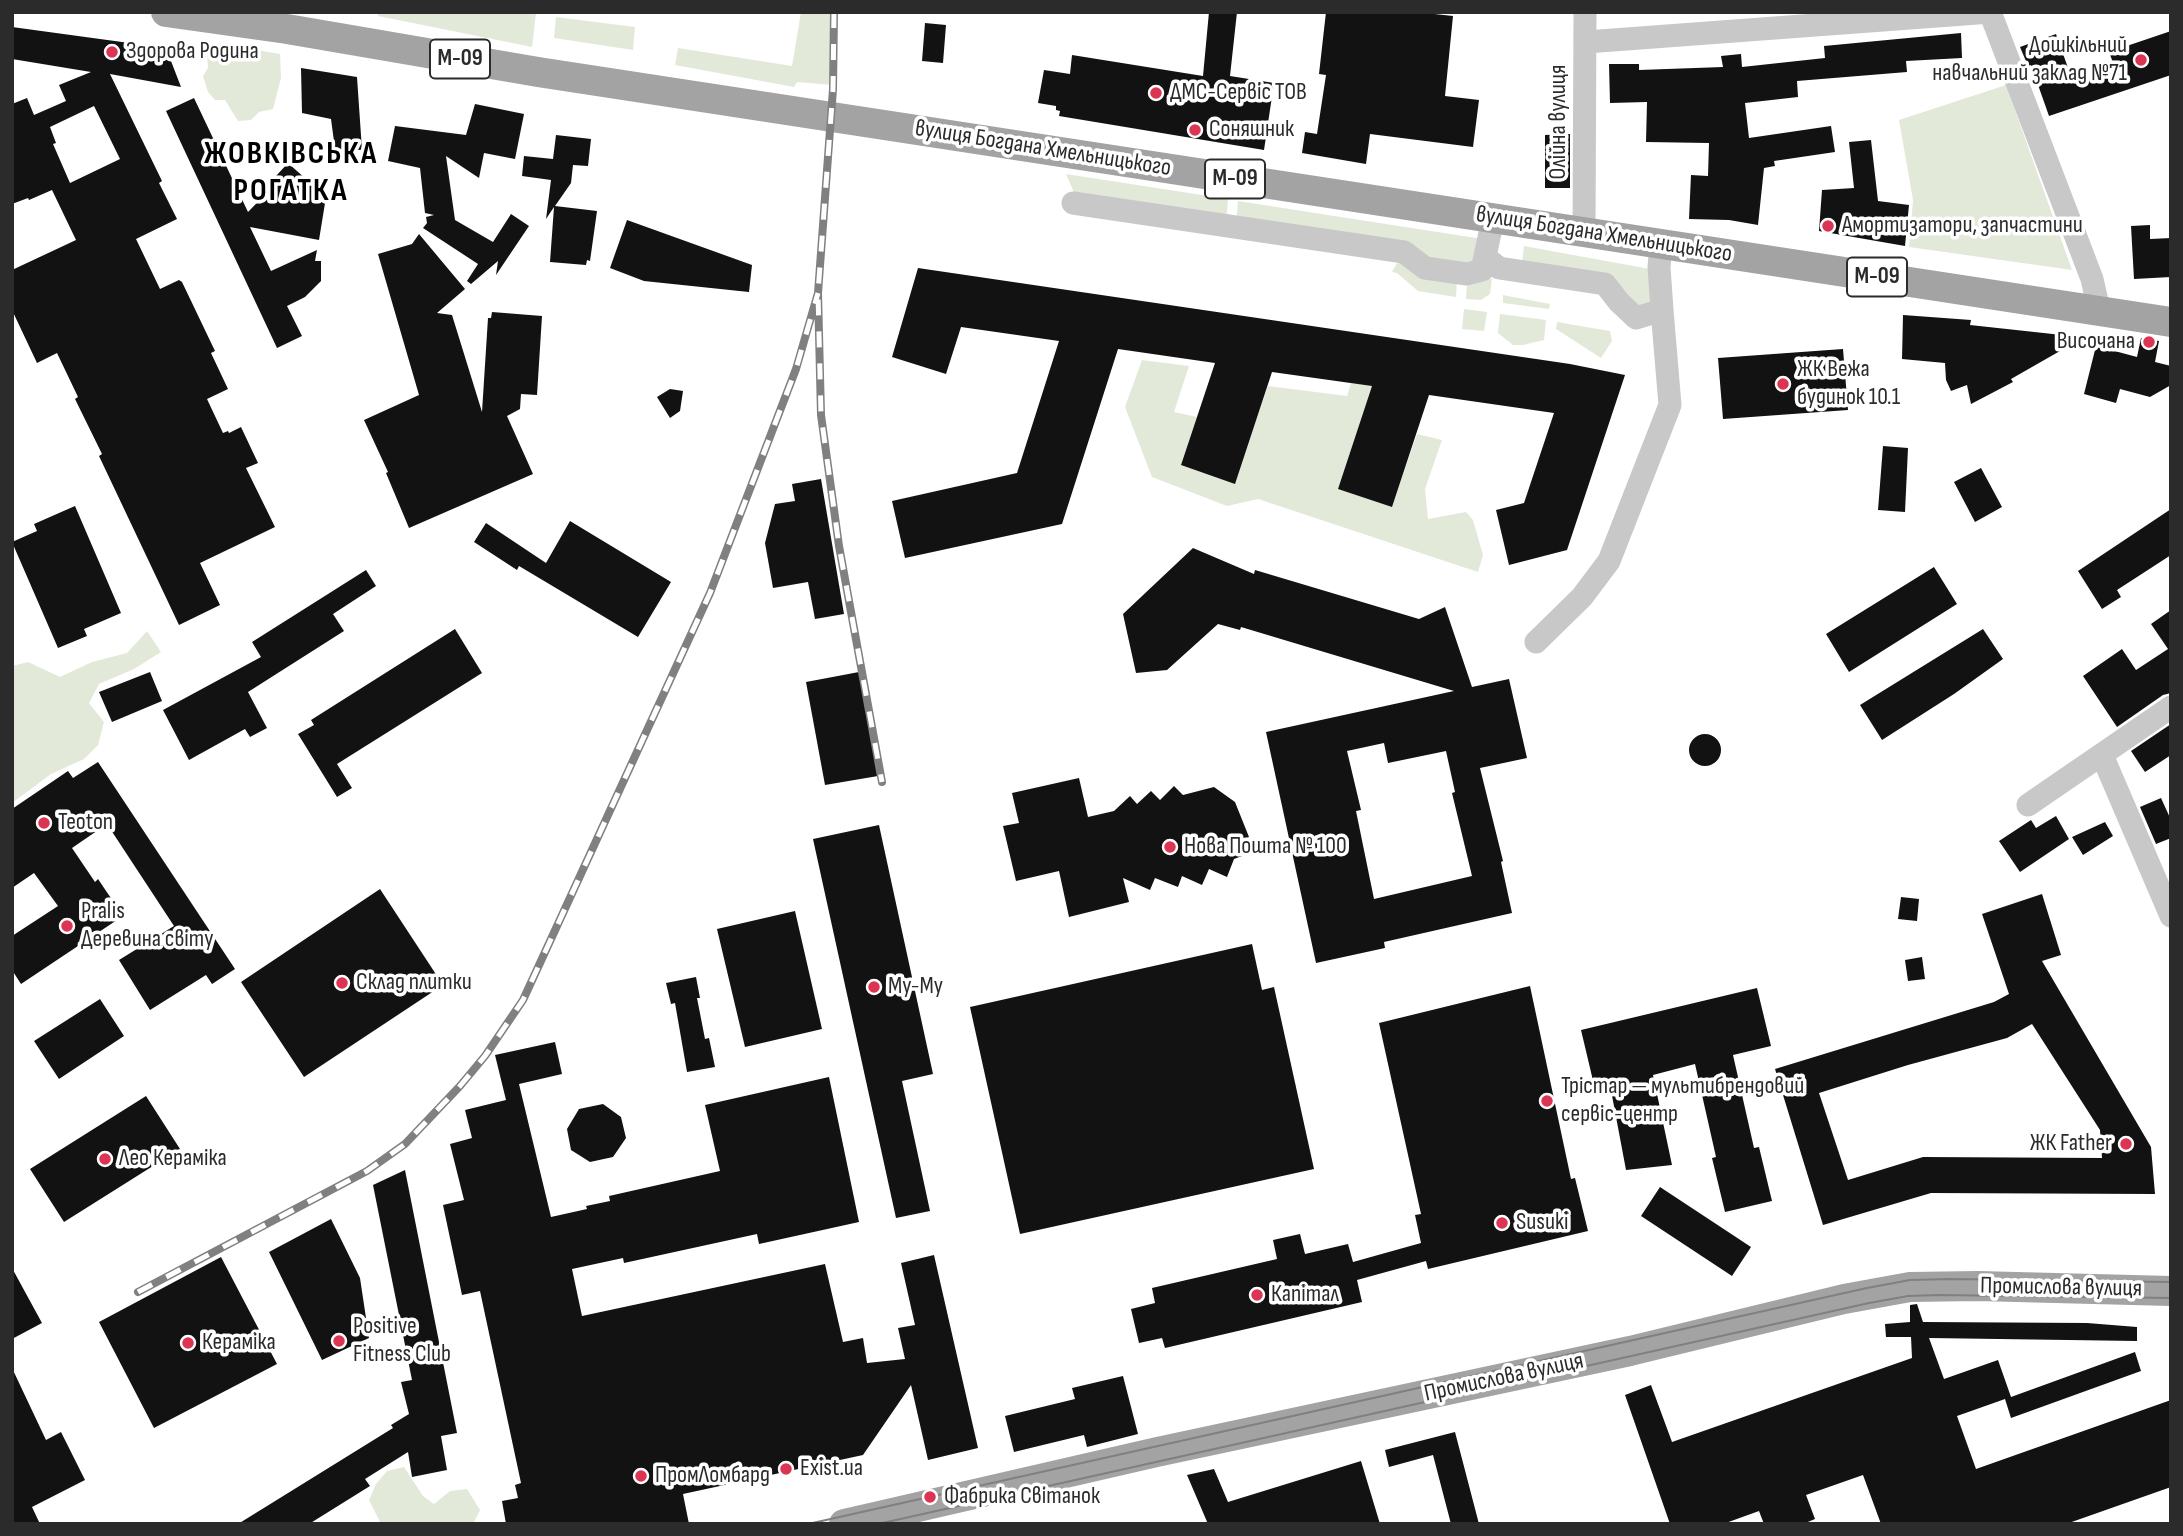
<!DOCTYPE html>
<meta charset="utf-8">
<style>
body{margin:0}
#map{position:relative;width:2183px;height:1536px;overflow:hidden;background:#fff;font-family:"Sofia Sans Condensed",sans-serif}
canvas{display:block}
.frame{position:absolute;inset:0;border:14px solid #2b2b2b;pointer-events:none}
</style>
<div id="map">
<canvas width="2183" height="1536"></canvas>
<div class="frame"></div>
</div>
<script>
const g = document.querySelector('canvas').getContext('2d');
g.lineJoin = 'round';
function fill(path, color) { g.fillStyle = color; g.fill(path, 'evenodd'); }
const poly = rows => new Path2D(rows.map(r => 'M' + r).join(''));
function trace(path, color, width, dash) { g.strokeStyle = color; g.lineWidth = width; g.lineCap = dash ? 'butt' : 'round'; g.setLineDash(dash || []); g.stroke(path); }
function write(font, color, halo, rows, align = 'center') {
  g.font = font + ' "Sofia Sans Condensed",sans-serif'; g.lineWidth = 7; g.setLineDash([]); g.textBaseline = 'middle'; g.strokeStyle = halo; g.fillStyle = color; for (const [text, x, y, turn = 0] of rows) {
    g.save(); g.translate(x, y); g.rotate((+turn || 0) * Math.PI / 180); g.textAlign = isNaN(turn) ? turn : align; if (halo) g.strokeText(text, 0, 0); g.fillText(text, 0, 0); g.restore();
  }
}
const green = poly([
 [378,12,536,13,532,47,378,16],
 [801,12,834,12,833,85,797,82,794,87,675,65,678,48,792,66],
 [556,17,635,27,633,50,554,38],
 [216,43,280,54,281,78,273,109,259,112,251,120,238,121,225,100,215,100,208,92,203,76,208,68,207,52],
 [2006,85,2072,270,1909,247,1913,200,1899,120],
 [1066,174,1228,199,1226,224,1079,204],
 [1238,201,1489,240,1482,270,1236,225],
 [1524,246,1650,269,1653,302,1648,310,1631,306,1522,264],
 [1400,258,1457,278,1456,297,1418,291,1397,273,1392,272],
 [1492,278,1490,294,1481,300,1466,299,1467,281,1479,282],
 [1503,295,1550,304,1549,309,1503,303],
 [1464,309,1487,312,1484,331,1462,329],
 [1500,314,1546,320,1544,340,1523,345,1513,345,1498,333],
 [1557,322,1610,331,1612,341,1601,358,1556,329],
 [1142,360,1189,366,1174,412,1197,417,1181,465,1234,483,1268,386,1347,396,1351,383,1372,386,1338,489,1392,506,1417,434,1442,440,1425,489,1428,519,1466,512,1473,520,1483,555,1478,572,1258,499,1227,506,1152,477,1125,407],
 [147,631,161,652,134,669,99,684,89,703,104,722,98,745,84,759,51,774,12,803,12,666,28,662,60,677,92,662,127,653],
 [404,1467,423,1496,434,1504,450,1491,467,1489,480,1510,473,1524,381,1524,369,1500,376,1484,387,1471]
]);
const building = poly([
 [1209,12,1237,12,1230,76,1274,83,1264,150,1059,116,1060,111,1056,110,1056,106,1038,103,1044,70,1070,74,1072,55,1203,76],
 [1326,12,1416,12,1453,16,1445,96,1479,100,1473,147,1370,134,1366,164,1302,153,1305,132,1317,134,1326,75,1319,74],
 [925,23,946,25,943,63,922,61],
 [12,27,166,48,181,87,110,74,162,181,159,183,177,219,136,239,160,289,179,280,182,282,215,351,211,353,228,389,207,399,223,433,228,431,229,433,241,427,258,463,246,468,275,527,200,563,220,605,179,625,99,456,102,454,75,399,78,397,57,353,37,363,12,310,12,270,76,240,52,190,29,200,28,198,12,204,12,104,27,98,34,115,66,101,59,85,91,72,12,59],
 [94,106,120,159,70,183,53,144,56,143,50,127],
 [2171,31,2171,75,2049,116,2031,65,2028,66,2020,47,2056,34,2073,82,2115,68,2109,52],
 [1961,33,1962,58,1906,61,1907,72,1797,81,1798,97,1745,103,1749,138,1831,126,1835,152,1774,161,1775,166,1764,168,1758,225,1729,220,1689,219,1691,175,1708,176,1709,143,1646,142,1647,102,1610,103,1609,64,1639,64,1639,70,1723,67,1721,56,1741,54,1742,67,1825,58,1824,46],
 [301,68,357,77,362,150,335,149,331,119,302,113],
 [194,98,248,212,280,179,276,176,288,163,326,197,319,240,250,227,271,271,317,250,315,261,321,261,321,281,305,297,287,306,302,336,277,348,166,111],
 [475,104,524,114,515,159,484,153,479,178,446,156,455,220,493,242,511,214,529,226,496,275,498,261,471,284,467,281,478,264,423,228,427,223,426,217,434,215,425,213,420,168,388,161,395,126,466,135],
 [1570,134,1570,188,1545,188,1545,135],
 [556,135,591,139,588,166,573,165,571,183,555,206,597,211,590,261,587,260,586,265,550,262,554,207,546,219,551,180,522,176,524,156,553,159],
 [1871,140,1878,201,1909,205,1905,246,1819,231,1822,190,1854,188,1849,142],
 [627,220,752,265,749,292,644,281,610,268],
 [2150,225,2150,239,2171,238,2171,277,2134,279,2131,226],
 [419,234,465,289,437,313,452,315,482,412,488,318,491,318,492,312,542,316,537,395,521,394,520,409,507,416,533,474,409,528,386,473,388,472,364,420,419,395,378,254,412,244],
 [918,268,1570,364,1625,375,1567,550,1509,565,1496,510,1524,503,1554,413,1429,395,1392,507,1338,489,1372,386,1272,372,1235,484,1181,465,1215,363,1118,349,1062,524,905,558,892,501,1017,473,1059,341,961,327,946,374,892,357],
 [1903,315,1971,320,1970,325,2062,335,2060,351,2011,379,2013,382,1971,404,1967,385,1951,391,1946,380,1945,363,1902,359],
 [2141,338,2159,341,2155,362,2171,366,2171,385,2150,397,2120,389,2116,403,2084,394,2096,346,2137,357],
 [1843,349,1848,410,1723,419,1718,358],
 [670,389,683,391,680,411,670,418,657,397],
 [1883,446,1908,448,1905,512,1878,510],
 [1981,468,2002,507,1975,522,1954,482],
 [821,479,844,614,815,619,808,582,773,588,765,543,775,504,795,501,792,484],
 [75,506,121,613,84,629,87,636,58,648,12,542,37,531,34,524],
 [2171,509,2171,555,2117,590,2121,597,2102,609,2078,571],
 [570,521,671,582,638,637,519,566,517,570,474,542,486,523,546,563],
 [1193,548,1254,574,1255,570,1419,619,1445,607,1472,687,1509,679,1527,758,1480,768,1503,861,1501,862,1512,913,1384,942,1385,948,1316,963,1266,732,1454,691,1241,627,1240,630,1218,624,1167,670,1136,673,1123,614],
 [1384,743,1388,763,1446,751,1455,792,1452,793,1472,876,1374,899,1356,811,1361,810,1347,751],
 [1934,567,1957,604,1849,672,1826,634],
 [366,570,376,586,333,614,344,631,248,692,267,728,250,737,245,729,189,760,163,710,261,657,252,642],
 [2171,610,2171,693,2163,695,2117,727,2083,676,2122,649,2136,670,2168,649,2151,624],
 [455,629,482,673,337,764,352,788,337,797,298,734,314,725,311,720],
 [1983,629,2003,659,1954,694,1882,740,1860,705],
 [150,672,162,701,112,722,99,692],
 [859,672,878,776,825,785,806,682],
 [2171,724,2171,755,2145,772,2131,751],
 '1689 750a16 16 0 1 1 32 0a16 16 0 1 1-32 0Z',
 [98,762,235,969,212,984,206,975,150,1010,119,960,174,926,107,824,72,848,95,882,98,879,123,916,21,984,12,970,12,936,58,906,34,873,12,888,12,809,68,771,73,778],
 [1079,778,1088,817,1114,811,1130,796,1137,804,1151,791,1160,800,1174,786,1183,795,1214,787,1235,802,1249,837,1244,839,1247,846,1239,849,1242,856,1234,859,1227,877,1209,869,1202,885,1182,876,1178,887,1155,878,1150,890,1123,878,1129,902,1069,917,1059,871,1016,881,1003,826,1019,823,1012,793],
 [2161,798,2171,820,2171,838,2156,844,2140,807],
 [2056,816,2069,839,2020,872,1999,841,2031,820,2036,828],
 [2105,822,2113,836,2083,855,2072,837],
 [879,825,933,1074,902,1081,930,1211,896,1218,813,839],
 [380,889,443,985,304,1077,241,982],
 [2042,894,2061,955,2042,961,2151,1147,2155,1194,1931,1193,1823,1225,1775,1069,1994,1002,2009,994,1982,914],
 [2032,1024,2100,1130,2102,1158,1923,1157,1848,1180,1819,1093,1908,1065,2007,1038],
 [1901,897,1919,899,1917,921,1898,919],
 [795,911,822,1029,745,1047,717,929],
 [1252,944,1262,990,1274,987,1314,1169,1020,1234,970,1007],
 [1922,957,1925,979,1908,981,1905,960],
 [696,977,700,998,697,998,705,1039,709,1038,715,1067,687,1072,675,1003,671,1004,666,983],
 [1530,986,1571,1179,1575,1178,1588,1231,1428,1269,1426,1261,1357,1280,1362,1302,1165,1348,1162,1338,1139,1343,1131,1309,1155,1303,1152,1288,1277,1259,1273,1240,1300,1234,1305,1254,1348,1244,1353,1262,1421,1243,1415,1215,1421,1214,1379,1023],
 [1757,988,1771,1046,1733,1055,1754,1148,1759,1147,1772,1201,1725,1212,1712,1158,1716,1157,1695,1064,1653,1075,1672,1165,1626,1170,1610,1085,1595,1089,1581,1030],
 [100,999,124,1036,59,1079,34,1041],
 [555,1042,562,1074,519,1084,551,1217,587,1209,586,1206,610,1201,609,1196,720,1171,705,1105,829,1077,859,1222,759,1244,757,1234,624,1263,623,1258,572,1269,582,1316,825,1264,843,1342,863,1338,867,1363,905,1359,898,1328,915,1325,901,1263,934,1255,978,1448,928,1460,911,1385,863,1455,683,1494,689,1524,506,1524,502,1501,518,1498,515,1485,521,1483,480,1291,462,1295,443,1205,464,1200,450,1144,472,1138,465,1110,506,1100,495,1055],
 [146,1096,180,1149,64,1222,30,1169],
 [603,1104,621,1117,626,1138,613,1157,590,1162,571,1150,567,1129,579,1109],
 [405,1170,457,1433,441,1436,447,1470,412,1477,408,1452,365,1479,370,1486,309,1524,238,1524,393,1428,391,1425,409,1414,401,1382,412,1380,373,1185],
 [1660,1187,1751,1247,1732,1276,1641,1216],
 [331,1219,360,1278,369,1338,322,1360,269,1252],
 [221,1257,277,1364,154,1428,99,1322],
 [12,1268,42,1323,12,1339],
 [1917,1304,1923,1322,2087,1323,2137,1327,2137,1341,1929,1338,1944,1379,1998,1360,2011,1397,2135,1352,2141,1371,2011,1418,2005,1399,1957,1416,1976,1469,2171,1400,2171,1487,2066,1524,1881,1524,1863,1475,1806,1495,1815,1519,1803,1524,1764,1524,1759,1511,1723,1524,1670,1524,1625,1395,1651,1385,1672,1442,1912,1358,1911,1337,1886,1337,1885,1324,1910,1322,1910,1305],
 [12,1368,46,1440,61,1432,85,1480,32,1507,40,1524,12,1524],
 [1123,1376,1138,1434,1087,1447,1084,1435,1014,1452,1005,1416,1075,1399,1072,1388],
 [1455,1432,1479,1524,1451,1524,1433,1455,1389,1467,1385,1450],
 [1361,1461,1380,1524,1208,1524,1187,1475,1214,1469,1228,1502]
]);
const minor = poly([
 [1990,12,2092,279,2099,310],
 [1586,42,1991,12],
 [1073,203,1404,252,1425,268,1467,274,1482,270,1493,219],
 [1584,231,1585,12],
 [1485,257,1499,268,1605,284,1619,302,1636,318,1662,310,1659,267,1661,244],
 [1536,642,1582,597,1609,561,1670,405,1662,310],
 [2102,755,2171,916],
 [2028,805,2171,707]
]);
const major = poly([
 [166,12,287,29,538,72,2171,322],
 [844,1524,1157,1452,1630,1351,1844,1299,1910,1287,1978,1286,2171,1291]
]);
const tram = poly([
 [808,1524,1867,1288,1910,1280,1950,1279,2171,1282],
 [878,1524,1869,1303,1908,1296,1939,1295,2171,1298]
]);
const rail = poly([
 [834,12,833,89,818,293,821,415,839,546,882,782],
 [138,1292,367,1171,405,1144,460,1086,485,1056,523,1000,710,593,796,369,818,293]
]);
const markers = [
 [112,52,7,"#dc3453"],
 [2141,60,7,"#dc3453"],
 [1156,93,7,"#dc3453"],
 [1195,130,7,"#dc3453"],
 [1828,226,7,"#dc3453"],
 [2149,342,7,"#dc3453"],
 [1783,384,7,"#dc3453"],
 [44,823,7,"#dc3453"],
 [1170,847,7,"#dc3453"],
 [67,926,7,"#dc3453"],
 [342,983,7,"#dc3453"],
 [874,987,7,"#dc3453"],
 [1547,1101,7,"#dc3453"],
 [2126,1144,7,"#dc3453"],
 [105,1159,7,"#dc3453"],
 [1502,1223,7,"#dc3453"],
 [1257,1295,7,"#dc3453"],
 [339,1341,7,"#dc3453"],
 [188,1343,7,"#dc3453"],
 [786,1469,7,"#dc3453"],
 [641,1476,7,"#dc3453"],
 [930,1497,7,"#dc3453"]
];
const shields = [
 [460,59,60],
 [1235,179,60],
 [1877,277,60]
];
const shieldNames = [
 ["М-09",460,59],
 ["М-09",1235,179],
 ["М-09",1877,277]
];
const poiNames = [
 ["Дошкільний",2127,46,"right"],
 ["навчальний заклад №71",2127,74,"right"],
 ["Здорова Родина",126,52],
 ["ДМС-Сервіс ТОВ",1170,93],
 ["Соняшник",1209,130],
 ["Амортизатори, запчастини",1842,226],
 ["Височана",2135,342,"right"],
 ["ЖК Вежа",1797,370],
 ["будинок 10.1",1797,398],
 ["Teoton",58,823],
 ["Нова Пошта № 100",1184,847],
 ["Pralis",81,912],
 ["Деревина світу",81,940],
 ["Склад плитки",356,983],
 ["Му-Му",888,987],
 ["Трістар — мультибрендовий",1561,1087],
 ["сервіс-центр",1561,1115],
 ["ЖК Father",2112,1144,"right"],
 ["Лео Кераміка",119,1159],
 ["Susuki",1516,1223],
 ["Капітал",1271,1295],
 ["Positive",353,1327],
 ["Fitness Club",353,1355],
 ["Кераміка",202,1343],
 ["Exist.ua",800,1469],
 ["ПромЛомбард",655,1476],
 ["Фабрика Світанок",944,1497]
];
const streetNames = [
 ["Олійна вулиця",1559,122,-90],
 ["вулиця Богдана Хмельницького",1043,149,9],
 ["вулиця Богдана Хмельницького",1604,235,9],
 ["Промислова вулиця",2061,1288,1],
 ["Промислова вулиця",1504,1378,-12]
];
const districtNames = [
 ["ЖОВКІВСЬКА",291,155],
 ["РОГАТКА",291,192]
];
fill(green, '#e3e9d9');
fill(building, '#121212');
trace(minor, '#c8c8c8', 23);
trace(major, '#a3a3a3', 30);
trace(tram, '#808080', 2);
trace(rail, '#808080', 8);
trace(rail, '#fff', 5, [16]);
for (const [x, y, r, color] of markers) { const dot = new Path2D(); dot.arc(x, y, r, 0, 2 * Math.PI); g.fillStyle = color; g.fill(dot); trace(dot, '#fff', 2.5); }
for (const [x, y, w] of shields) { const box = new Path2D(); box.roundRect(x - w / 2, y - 19.5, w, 39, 5); g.fillStyle = '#fff'; g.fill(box); trace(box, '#2b2b2b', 2); }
write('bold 23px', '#2b2b2b', null, shieldNames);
write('24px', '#2b2b2b', '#fff', poiNames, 'left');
write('24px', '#2b2b2b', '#fff', streetNames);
g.letterSpacing = '2px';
write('bold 32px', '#000', '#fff', districtNames);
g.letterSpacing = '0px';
</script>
